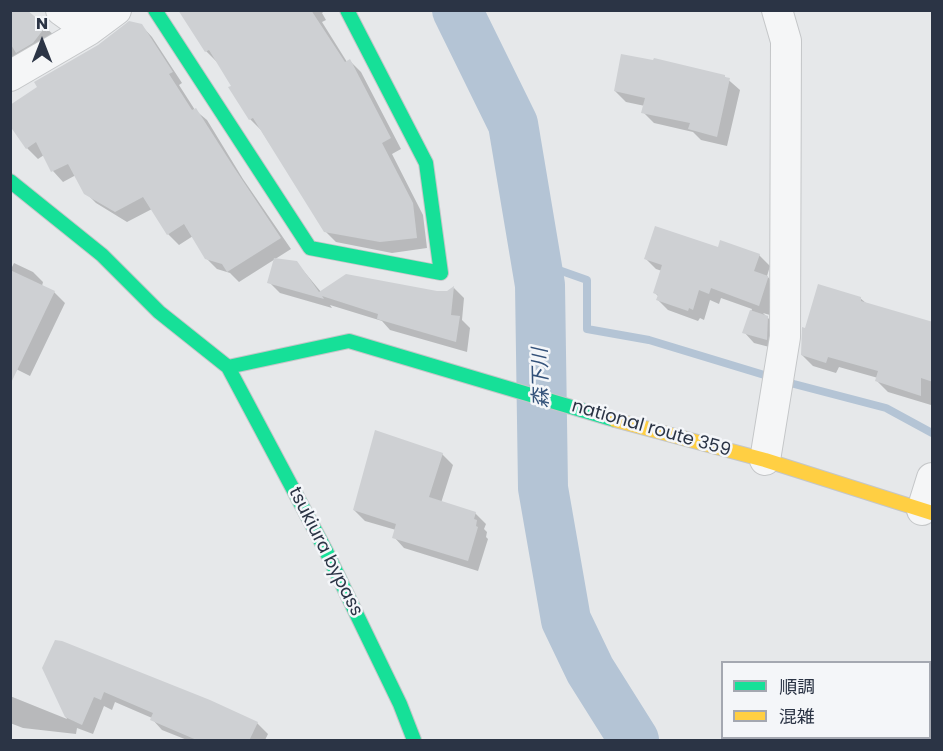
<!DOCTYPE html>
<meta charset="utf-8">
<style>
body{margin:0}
#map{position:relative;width:943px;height:751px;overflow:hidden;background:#e6e8ea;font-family:Poppins,"Noto Sans JP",sans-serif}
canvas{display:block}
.frame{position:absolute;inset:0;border:12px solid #2b3445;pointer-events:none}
.legend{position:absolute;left:721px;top:661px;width:210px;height:78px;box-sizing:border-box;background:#f4f6f9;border:2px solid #a4a8b1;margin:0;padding:8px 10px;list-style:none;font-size:18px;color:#2b3445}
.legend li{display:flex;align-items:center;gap:12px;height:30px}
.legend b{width:30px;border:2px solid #a4a8b1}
.north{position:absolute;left:12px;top:12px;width:60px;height:60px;-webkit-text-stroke:4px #f4f6f9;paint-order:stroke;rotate:0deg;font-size:16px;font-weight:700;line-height:24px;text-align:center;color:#2b3445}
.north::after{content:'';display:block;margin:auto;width:21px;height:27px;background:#2b3445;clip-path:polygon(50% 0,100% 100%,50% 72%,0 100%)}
</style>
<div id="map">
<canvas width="943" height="751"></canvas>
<div class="frame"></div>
<ul class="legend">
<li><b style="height:8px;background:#16e098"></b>順調</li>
<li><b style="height:8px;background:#ffcf43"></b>混雑</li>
</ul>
<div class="north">N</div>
</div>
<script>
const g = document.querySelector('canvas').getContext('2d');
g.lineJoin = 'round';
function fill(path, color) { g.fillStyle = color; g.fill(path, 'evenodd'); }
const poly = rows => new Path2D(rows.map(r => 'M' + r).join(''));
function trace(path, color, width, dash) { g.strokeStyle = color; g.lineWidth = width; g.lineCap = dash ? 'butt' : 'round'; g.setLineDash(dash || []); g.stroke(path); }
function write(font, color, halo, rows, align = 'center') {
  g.font = font + ' Poppins,"Noto Sans JP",sans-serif'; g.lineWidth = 5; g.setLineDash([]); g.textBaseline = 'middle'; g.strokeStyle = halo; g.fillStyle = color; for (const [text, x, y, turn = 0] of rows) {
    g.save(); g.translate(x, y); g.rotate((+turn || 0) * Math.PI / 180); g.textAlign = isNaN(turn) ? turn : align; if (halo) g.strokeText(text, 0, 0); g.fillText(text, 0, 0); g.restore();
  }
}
const shadow = poly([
 [10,10,45,27,56,37,10,68],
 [179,10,325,10,322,13,326,20,322,22,347,62,350,61,361,72,401,149,392,154,423,215,427,248,392,253,336,242,325,231,261,130,250,119,233,86,217,62,206,51],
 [141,25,152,37,182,83,179,85,195,110,207,120,243,179,291,249,239,282,230,273,217,269,206,258,193,236,179,245,168,234,152,209,127,222,96,203,85,192,76,175,63,182,53,171,44,155,38,159,27,148,10,124,39,88,35,83,82,55],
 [724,76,740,90,727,146,701,140,693,132,654,123,643,112,645,106,626,102,615,91],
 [719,249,759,255,770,266,767,276,778,288,770,315,763,313,778,328,777,349,754,343,744,332,752,309,721,298,719,304,710,300,704,320,700,318,698,321,668,310,658,300,659,297,655,293,662,271,656,269,645,258],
 [14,263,33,272,43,282,42,286,54,292,65,303,30,376,10,366,10,271],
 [297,263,321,292,437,293,447,292,454,288,464,298,462,320,470,328,467,352,390,330,382,321,330,305,332,308,280,293,269,282],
 [860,298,866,303,932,324,931,405,888,392,877,381,878,378,839,367,836,373,813,366,802,355],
 [442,454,453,465,441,503,475,513,486,524,484,529,487,532,486,537,488,539,478,571,404,548,394,537,396,530,365,521,354,510],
 [44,668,257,723,268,734,265,740,187,740,162,730,152,719,152,718,115,702,112,710,104,706,93,734,77,728,76,734,23,728,10,723,10,696,67,719]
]);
const stream = poly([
 [536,262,587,280,587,329,649,340,794,384,886,408,932,433]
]);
const river = poly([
 [457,10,513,124,540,285,543,488,566,620,590,670,634,740]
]);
const building = poly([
 [10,10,27,10,46,26,33,43,16,53,10,43],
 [178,10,311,10,345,62,350,59,391,138,382,143,413,203,417,238,380,242,324,232,253,118,249,120,228,87,231,86,209,50,205,52],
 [129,21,142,24,173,72,169,74,192,110,196,108,233,166,281,238,227,272,222,264,205,259,184,224,167,235,143,197,115,212,84,194,68,164,51,172,36,142,26,149,10,126,10,105,37,87,34,82,98,45],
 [621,54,653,60,654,58,725,75,725,77,730,78,717,137,688,129,690,123,641,113,645,98,614,91],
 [655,226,718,247,720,240,760,254,754,271,768,276,768,278,759,306,711,288,709,294,699,290,693,310,689,308,688,311,656,300,658,295,653,293,662,265,644,259],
 [274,258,297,261,319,292,346,274,437,291,447,291,454,286,451,315,460,316,456,342,377,319,378,314,322,296,324,299,267,283],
 [10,270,55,291,10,385],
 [818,284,861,297,861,301,933,322,933,382,921,378,921,396,875,381,878,371,828,357,826,363,801,355,802,327,805,328],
 [750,310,768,316,767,340,742,333],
 [375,430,443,453,429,497,476,512,474,519,477,520,476,526,478,527,468,561,392,538,396,524,353,510],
 [55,640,62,641,210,700,258,722,249,741,199,741,150,720,153,713,104,692,101,700,94,697,82,725,65,717,42,668]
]);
const street = poly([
 [61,10,89,30],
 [10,76,89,30,116,10],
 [765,460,785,337,786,41,777,10],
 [922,510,932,478]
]);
const fast = poly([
 [155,10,310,248,441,273,426,163,347,10],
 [10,181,102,255,159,312,228,367,326,551,400,704,414,740],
 [228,367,349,341,615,420]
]);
const slow = poly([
 [615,420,765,460,932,513]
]);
const streetNames = [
 ["national route 359",651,429,16],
 ["tsukiura bypass",325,552,63]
];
const waterNames = [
 ["森下川",542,378,-91]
];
fill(shadow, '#0003');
trace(stream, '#b4c4d5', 8);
trace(river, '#b4c4d5', 50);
fill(building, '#ced0d3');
trace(street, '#c4c6c8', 32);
trace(fast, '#c4c6c8', 16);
trace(slow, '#c4c6c8', 16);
trace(street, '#f5f6f7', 30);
trace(fast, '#16e098', 14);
trace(slow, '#ffcf43', 14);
write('18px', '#2b3445', '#f4f6f9', streetNames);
write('italic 20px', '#34527a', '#f4f6f9', waterNames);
</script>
